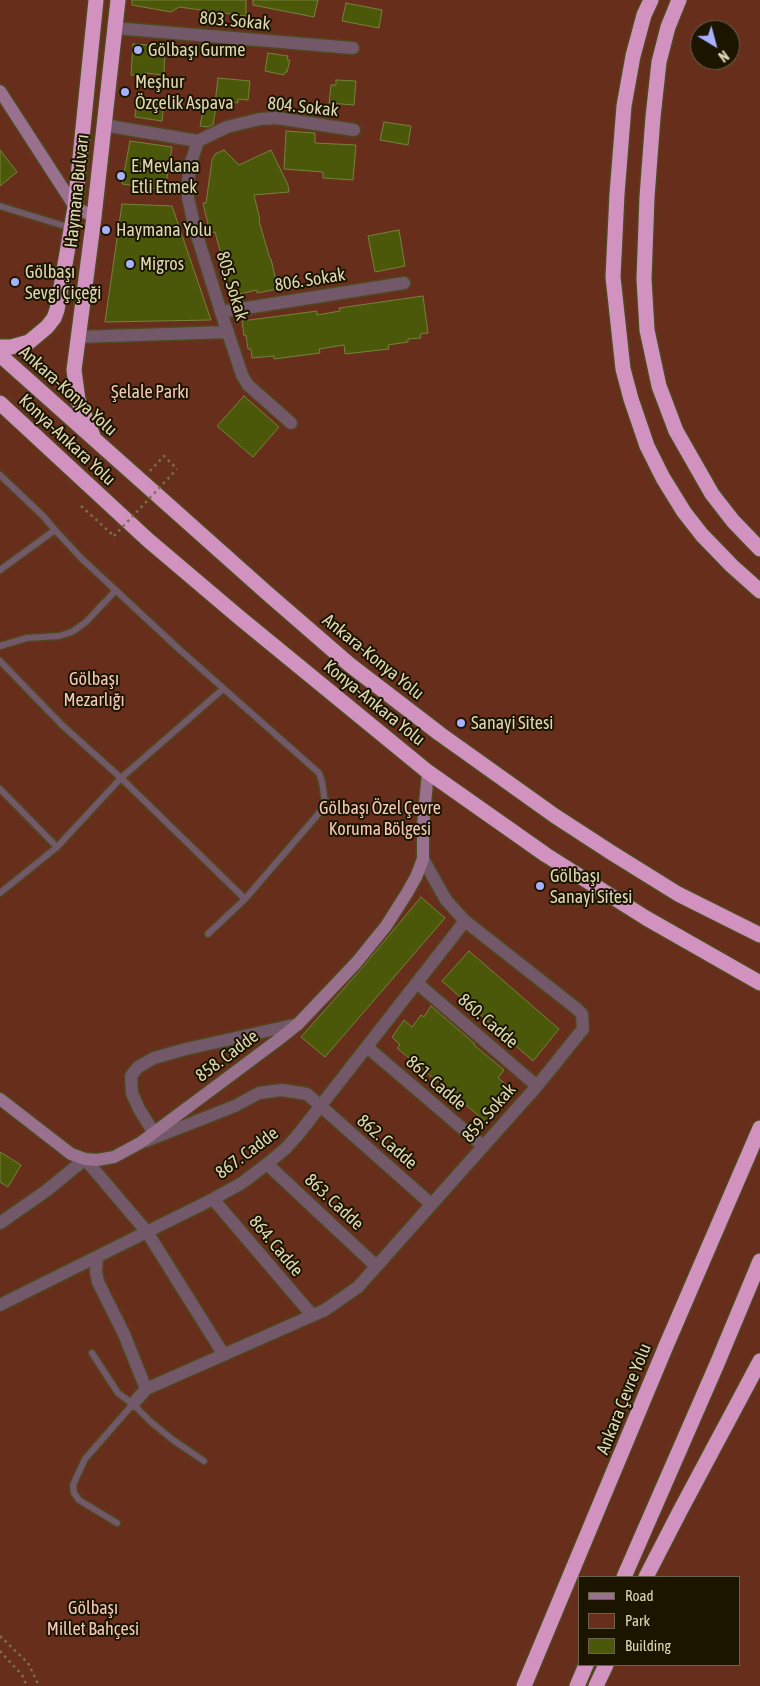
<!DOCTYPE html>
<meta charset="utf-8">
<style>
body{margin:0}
#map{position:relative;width:760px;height:1686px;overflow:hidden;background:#342d03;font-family:"Asap Condensed",sans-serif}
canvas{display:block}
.legend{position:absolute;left:578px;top:1576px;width:162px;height:90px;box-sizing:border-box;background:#1b1500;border:1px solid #696348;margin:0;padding:6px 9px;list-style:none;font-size:15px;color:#dfd8b4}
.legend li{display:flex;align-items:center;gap:10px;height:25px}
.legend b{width:25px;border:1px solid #696348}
.north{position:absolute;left:690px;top:20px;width:50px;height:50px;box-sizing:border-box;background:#1b1500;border:1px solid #696348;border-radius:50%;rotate:143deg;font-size:14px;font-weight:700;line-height:20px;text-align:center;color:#dfd8b4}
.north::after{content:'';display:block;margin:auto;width:18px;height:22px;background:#a7b1fc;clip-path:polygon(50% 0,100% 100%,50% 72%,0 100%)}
</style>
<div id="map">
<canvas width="760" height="1686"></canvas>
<ul class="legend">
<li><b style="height:6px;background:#99708d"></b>Road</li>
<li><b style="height:14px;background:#672e1c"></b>Park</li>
<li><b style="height:14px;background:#4c5809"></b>Building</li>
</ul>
<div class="north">N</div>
</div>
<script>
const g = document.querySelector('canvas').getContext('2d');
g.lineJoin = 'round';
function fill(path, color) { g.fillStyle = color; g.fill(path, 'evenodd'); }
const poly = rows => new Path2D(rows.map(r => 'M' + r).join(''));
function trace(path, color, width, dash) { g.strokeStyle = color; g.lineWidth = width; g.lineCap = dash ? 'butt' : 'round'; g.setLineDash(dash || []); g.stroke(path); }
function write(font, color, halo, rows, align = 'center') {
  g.font = font + ' "Asap Condensed",sans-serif'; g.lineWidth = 4; g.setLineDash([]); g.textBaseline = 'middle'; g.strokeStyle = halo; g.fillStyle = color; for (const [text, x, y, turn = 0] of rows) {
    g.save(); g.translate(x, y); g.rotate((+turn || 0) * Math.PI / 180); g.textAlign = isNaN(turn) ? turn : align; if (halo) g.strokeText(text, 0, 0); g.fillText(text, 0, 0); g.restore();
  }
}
const green = poly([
 [0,0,760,0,760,1686,0,1686],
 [700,30,730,30,730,60,700,60],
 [579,1577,739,1577,739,1665,579,1665]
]);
const building = poly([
 [132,0,246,0,246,16,179,7,171,12,132,5,132,0],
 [253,0,318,0,314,17,253,5,253,0],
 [346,3,382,10,379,28,342,21,346,3],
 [133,44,165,46,164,75,144,73,144,76,131,75,133,44],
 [268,53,288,56,287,60,290,60,287,72,285,72,284,75,265,71,268,53],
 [218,78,250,81,248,100,238,99,238,103,232,102,231,105,215,103,218,78],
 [336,80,356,81,354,105,329,103,331,85,336,85,336,80],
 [137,98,164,102,162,121,135,117,137,98],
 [204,105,216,107,213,125,208,127,200,126,204,105],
 [384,122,411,126,408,145,380,140,384,122],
 [286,131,315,133,315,143,356,145,353,180,323,178,323,172,284,169,286,131],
 [130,141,172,147,165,190,122,184,130,141],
 [0,150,17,172,0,186,0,150],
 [224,150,239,165,271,150,288,185,289,192,254,195,260,220,259,221,270,259,271,259,278,289,257,293,257,290,230,296,225,269,215,232,210,233,203,203,206,203,212,160,215,154,224,150],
 [122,204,172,206,211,320,105,322,122,204],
 [399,230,405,266,375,272,368,236,399,230],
 [423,296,428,333,420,334,421,338,408,339,408,342,388,345,389,349,345,354,344,345,319,349,320,353,274,359,274,356,252,358,251,349,248,349,246,335,244,336,242,321,317,311,317,315,340,311,339,308,423,296],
 [244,396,279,427,253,457,217,426,244,396],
 [421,897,445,918,325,1057,301,1037,362,968,421,897],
 [469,951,559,1029,533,1061,442,981,469,951],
 [431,1006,475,1044,474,1045,504,1070,498,1078,512,1089,485,1121,397,1048,400,1045,392,1037,404,1020,412,1027,421,1015,424,1017,431,1006],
 [0,1152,21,1165,8,1187,0,1182,0,1152]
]);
const path = poly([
 [150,471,164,456,177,469],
 [81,506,114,536],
 [0,1636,28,1663,39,1686],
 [0,1651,22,1675,27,1686]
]);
const lane = poly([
 [0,206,71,228],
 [0,475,43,516,55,530,0,570],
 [55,530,82,559,180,650,319,773,322,782,325,802,320,812,245,899,208,934],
 [0,646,27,638,59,636,72,632,86,622,116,590],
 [0,661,62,725,121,778,245,899],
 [0,789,57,847],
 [0,893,57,847,121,778,223,689],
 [92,1353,118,1393,133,1404,151,1422,173,1440,204,1461],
 [117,1523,79,1500,74,1493,73,1485,85,1459,133,1404]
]);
const street = poly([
 [114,28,353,48],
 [103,125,198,141,227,127,260,119,277,118,354,130],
 [198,141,191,162,188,181,188,198,195,229,221,312,242,375,248,385,291,423],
 [221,312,404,283],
 [78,337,228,332],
 [417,983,537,1086],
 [367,1047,483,1146],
 [154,1133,139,1109,132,1093,131,1076,138,1067,154,1058,186,1049,298,1024],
 [146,1141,235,1106,259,1093,282,1090,307,1094,431,1204],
 [267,1164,376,1266],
 [213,1199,312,1315],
 [0,1223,46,1191,85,1159,147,1232,224,1355],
 [97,1257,96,1272,98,1282,124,1334,146,1389],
 [0,1305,213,1199,242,1183,267,1164,285,1149,297,1136,465,921],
 [133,1404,146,1389,325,1310,358,1287,537,1086,583,1029,582,1014,577,1009,465,921,446,900,423,859]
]);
const secondary = poly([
 [0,91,75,207,94,217],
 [0,1099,71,1154,85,1159,97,1160,114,1157,140,1143,278,1040,298,1024,356,963,386,926,407,893,416,877,423,859,423,825,428,772]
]);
const highway = poly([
 [651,0,644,15,633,56,624,106,617,194,613,277,623,369,631,399,647,446,663,478,684,512,702,535,732,566,760,591],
 [679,0,668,27,659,62,653,117,647,197,644,279,647,330,659,386,676,431,712,494,733,521,760,549],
 [0,347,11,347,29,342,47,327,54,318,57,310,75,207,96,0],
 [0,355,267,593,350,665,440,734,555,816,612,853,678,894,760,935],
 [0,403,148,540,240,618,428,772,546,855,646,918,760,983],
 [93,436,78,400,74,370,94,217,118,0],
 [624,1577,717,1364,760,1261],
 [646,1577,680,1511,760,1361],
 [524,1686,666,1346,760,1128],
 [577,1686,586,1665],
 [596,1686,606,1665]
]);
const pathBridge = poly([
 [114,536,177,469]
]);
const markers = [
 [138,50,5,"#a7b1fc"],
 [125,92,5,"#a7b1fc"],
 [121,176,5,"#a7b1fc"],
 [106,230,5,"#a7b1fc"],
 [130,264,5,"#a7b1fc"],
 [15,282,5,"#a7b1fc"],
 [461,723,5,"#a7b1fc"],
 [540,886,5,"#a7b1fc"]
];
const streetNames = [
 ["803. Sokak",235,21,5],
 ["804. Sokak",303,107,6],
 ["Haymana Bulvarı",77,191,-84],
 ["806. Sokak",310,280,-9],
 ["805. Sokak",232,286,73],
 ["Ankara-Konya Yolu",68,391,42],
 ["Konya-Ankara Yolu",67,440,43],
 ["Ankara-Konya Yolu",373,657,39],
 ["Konya-Ankara Yolu",374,703,39],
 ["860. Cadde",488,1021,41],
 ["858. Cadde",227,1056,-37],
 ["861. Cadde",436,1083,41],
 ["859. Sokak",489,1113,-49],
 ["862. Cadde",387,1142,41],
 ["867. Cadde",247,1153,-37],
 ["863. Cadde",334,1202,43],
 ["864. Cadde",276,1246,50],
 ["Ankara Çevre Yolu",624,1399,-68]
];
const poiNames = [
 ["Gölbaşı Gurme",148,50],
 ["Meşhur",135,82],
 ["Özçelik Aspava",135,103],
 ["E.Mevlana",131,166],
 ["Etli Etmek",131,187],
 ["Haymana Yolu",116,230],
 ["Migros",140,264],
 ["Gölbaşı",25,272],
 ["Sevgi Çiçeği",25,293],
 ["Sanayi Sitesi",471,723],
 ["Gölbaşı",550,876],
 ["Sanayi Sitesi",550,897]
];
const parkNames = [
 ["Şelale Parkı",150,392],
 ["Gölbaşı",94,679],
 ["Mezarlığı",94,700],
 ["Gölbaşı Özel Çevre",380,808],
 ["Koruma Bölgesi",380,829],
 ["Gölbaşı",93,1608],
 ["Millet Bahçesi",93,1629]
];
fill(green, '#672e1c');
fill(building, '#4c5809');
trace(building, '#75823b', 1);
trace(lane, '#4f481f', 9);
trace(street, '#4f481f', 15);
trace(secondary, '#4f481f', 15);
trace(highway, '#4f481f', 18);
trace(path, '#79724b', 2.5, [2.5, 4]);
trace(lane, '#73586a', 6);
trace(street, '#73586a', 12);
trace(secondary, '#99708d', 12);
trace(highway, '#d292bf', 15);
trace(pathBridge, '#79724b', 2.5, [2.5, 4]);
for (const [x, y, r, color] of markers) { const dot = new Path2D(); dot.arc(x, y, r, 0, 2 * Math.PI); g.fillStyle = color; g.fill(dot); trace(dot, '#1b1500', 2); }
write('18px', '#dfd8b4', '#1b1500', streetNames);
write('18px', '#dfd8b4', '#1b1500', poiNames, 'left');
write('18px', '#f5c8b9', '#1b1500', parkNames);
</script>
